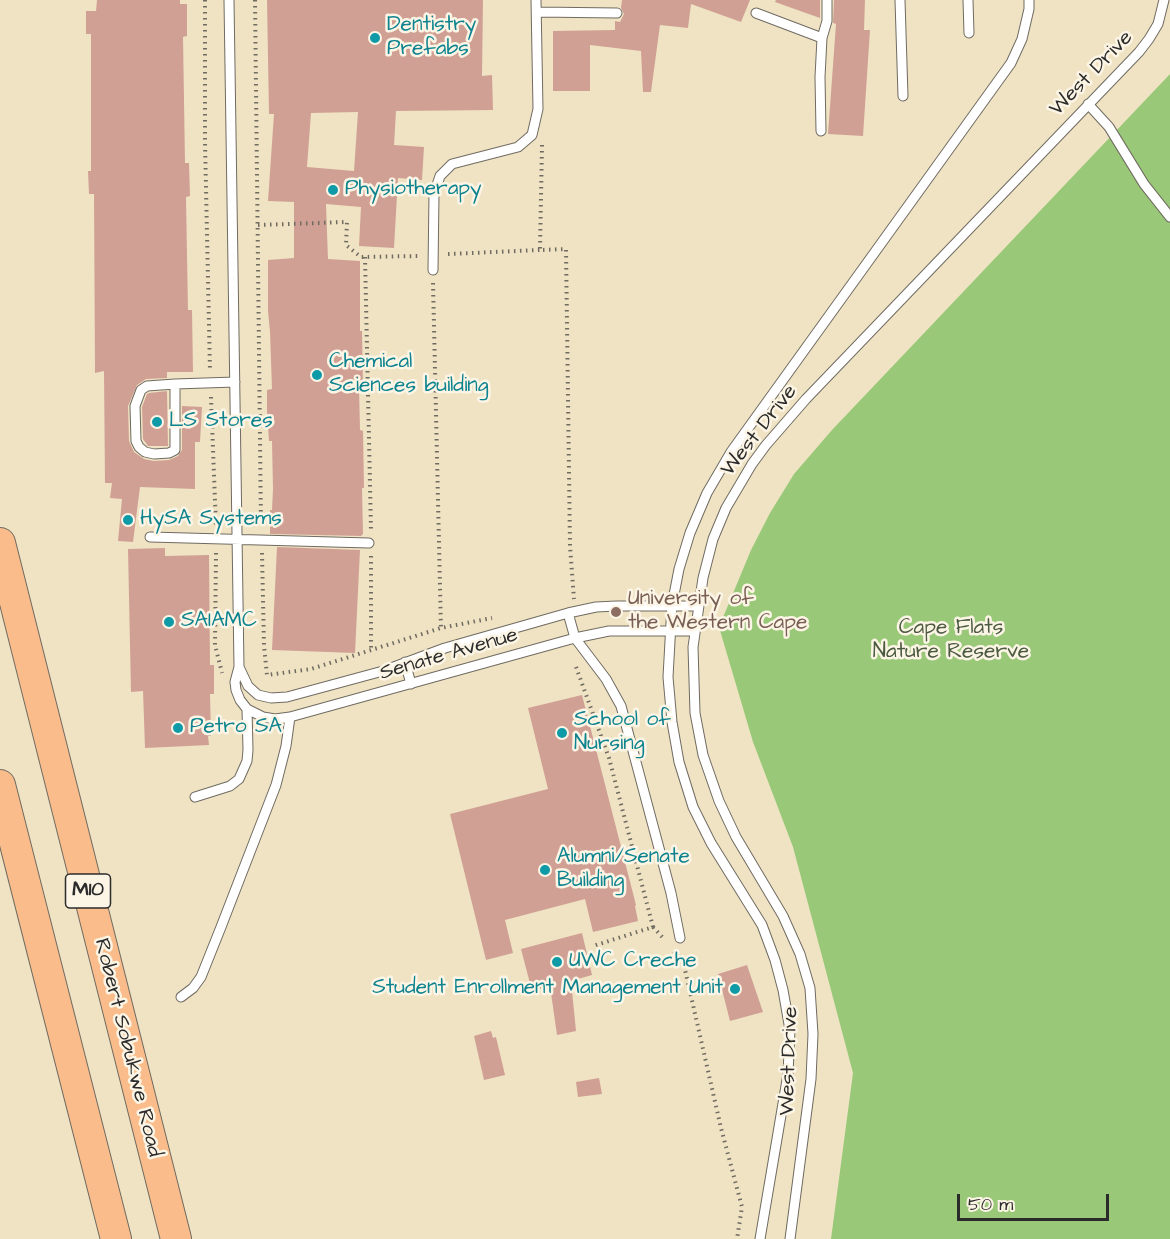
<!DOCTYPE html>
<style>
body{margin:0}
#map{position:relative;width:1170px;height:1239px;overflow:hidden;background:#efe3c4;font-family:"Architects Daughter",sans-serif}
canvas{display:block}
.scale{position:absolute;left:957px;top:1194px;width:152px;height:27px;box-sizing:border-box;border:3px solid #2b2b2b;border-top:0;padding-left:8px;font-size:18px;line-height:21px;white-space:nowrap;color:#2b2b2b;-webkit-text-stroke:4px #fcf5e5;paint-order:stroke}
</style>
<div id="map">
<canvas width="1170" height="1239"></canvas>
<div class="scale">50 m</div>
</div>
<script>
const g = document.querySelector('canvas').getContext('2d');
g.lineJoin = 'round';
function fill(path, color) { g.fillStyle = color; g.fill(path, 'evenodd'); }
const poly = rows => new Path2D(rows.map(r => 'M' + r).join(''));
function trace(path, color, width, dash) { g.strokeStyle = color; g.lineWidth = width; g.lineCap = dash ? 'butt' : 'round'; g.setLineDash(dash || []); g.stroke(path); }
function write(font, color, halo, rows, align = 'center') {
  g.font = font + ' "Architects Daughter",sans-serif'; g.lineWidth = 5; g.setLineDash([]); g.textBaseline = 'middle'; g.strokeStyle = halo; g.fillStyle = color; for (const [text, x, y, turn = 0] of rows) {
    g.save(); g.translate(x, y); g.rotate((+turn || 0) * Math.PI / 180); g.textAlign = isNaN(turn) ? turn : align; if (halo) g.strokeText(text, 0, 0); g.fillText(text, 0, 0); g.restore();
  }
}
const green = poly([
 [1170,74,1170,1239,831,1239,853,1073,793,847,753,742,719,627,751,550,770,513,794,474,832,430]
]);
const building = poly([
 [97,0,180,0,180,4,187,4,187,36,183,37,185,163,189,163,190,196,186,197,188,310,192,310,193,372,167,372,167,378,146,379,137,385,128,406,129,441,134,452,144,459,154,461,169,460,178,456,182,450,182,406,202,407,200,442,195,442,195,489,140,487,133,542,118,541,122,499,110,498,112,483,105,483,104,371,95,373,94,194,89,194,88,171,91,171,91,34,86,34,86,11,96,11],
 [267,0,483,0,482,76,492,75,493,110,396,111,394,145,424,147,422,180,398,178,394,248,359,246,361,207,326,204,328,259,360,261,360,331,362,331,363,388,359,387,360,430,363,431,364,488,362,488,363,534,361,536,270,534,270,510,272,510,273,489,272,441,269,441,267,411,267,390,272,389,270,332,268,311,268,260,294,258,294,202,268,201,274,114,269,114],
 [358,112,354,171,307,167,311,113],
 [622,0,750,0,741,22,691,4,688,28,660,25,651,92,643,92,641,51,590,45,590,91,553,91,553,31,615,30,615,21,620,22,624,14,621,8],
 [776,0,820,0,820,18,775,2],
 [834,0,865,0,864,30,870,30,863,136,828,134,836,24,833,23],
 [167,391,168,446,148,446,143,439,142,407,147,394,149,393],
 [277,547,360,550,355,653,272,650],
 [165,548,165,556,209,555,210,665,214,665,214,694,210,694,211,736,208,736,209,745,145,748,143,691,131,692,128,549],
 [582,695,636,905,635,906,638,921,593,932,585,899,505,920,513,953,486,960,450,814,548,789,528,708],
 [582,933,592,975,571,981,576,1031,557,1035,550,986,532,991,521,949],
 [747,965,763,1012,730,1021,718,974],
 [491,1031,493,1038,496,1037,505,1075,484,1080,474,1036],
 [599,1078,602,1094,578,1097,576,1082]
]);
const path = poly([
 [205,0,205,142,210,371],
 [255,0,261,527],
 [542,145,540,250,566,249,570,546,574,599],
 [258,225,347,222,346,245,361,257,419,256],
 [448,254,540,250],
 [365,257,371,530],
 [433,283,441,630],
 [211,397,216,527],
 [216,553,215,645,222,673],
 [262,553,264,646,267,675,311,669,441,628,492,618],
 [371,556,371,651],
 [576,667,609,758,653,927,593,946],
 [653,927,665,940],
 [674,951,683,961,721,1128,742,1207,737,1239]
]);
const lane = poly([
 [229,0,239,667,235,682,236,690,240,700,247,709,263,717,275,719,290,717,575,638,609,631,694,631],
 [900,0,903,96],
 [968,0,969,33],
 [537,12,617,13],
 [756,13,822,38],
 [1088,104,1109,127,1144,184,1170,217],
 [821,131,820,77,822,38,827,21,827,0],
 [433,270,434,194,440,176,452,164,518,147,532,135,538,109,536,0],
 [175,384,175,450,169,453,154,454,145,452,139,447,136,441,135,406,141,390,147,386,175,384,235,382],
 [150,537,369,543],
 [568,613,575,638,606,679,621,706,671,893,680,938],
 [405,662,411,684],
 [239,667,248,686,258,695,271,698,287,697,383,671,445,648,568,613,596,607,616,606,697,606],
 [195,797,230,786,239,779,247,761,248,750,247,709],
 [181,997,193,988,201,977,221,927,276,785,286,746,290,717],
 [760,1239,788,1074,790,1030,783,990,775,960,762,925,711,843,693,807,679,762,672,722,668,677,672,605,679,569,690,533,707,493,731,452,1011,63,1022,39,1029,9,1029,0],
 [790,1239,811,1079,813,1034,810,988,800,954,783,916,736,837,719,801,703,755,695,713,693,647,703,578,713,539,726,508,752,464,766,445,806,399,1139,52,1149,39,1158,24,1164,0]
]);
const primary = poly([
 [0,543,176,1239],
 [0,785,116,1239]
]);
const markers = [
 [375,38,6,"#0f9aa8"],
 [333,190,6,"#0f9aa8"],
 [317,375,6,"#0f9aa8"],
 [157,422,6,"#0f9aa8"],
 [128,520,6,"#0f9aa8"],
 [616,612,6,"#8d6e63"],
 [169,622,6,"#0f9aa8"],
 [178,728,6,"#0f9aa8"],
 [562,733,6,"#0f9aa8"],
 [545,870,6,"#0f9aa8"],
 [557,962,6,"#0f9aa8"],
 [735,989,6,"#0f9aa8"]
];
const shields = [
 [88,891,45]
];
const shieldNames = [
 ["M10",88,891]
];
const cultureNames = [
 ["Dentistry",387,26],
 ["Prefabs",387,50],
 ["Physiotherapy",345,190],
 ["Chemical",329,363],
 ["Sciences building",329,387],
 ["LS Stores",169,422],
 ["HySA Systems",140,520],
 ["SAIAMC",181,622],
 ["School of",574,721],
 ["Nursing",574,745],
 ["Petro SA",190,728],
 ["Alumni/Senate",557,858],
 ["Building",557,882],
 ["UWC Creche",569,962],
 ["Student Enrollment Management Unit",723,989,"right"]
];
const streetNames = [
 ["West Drive",1092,74,-46],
 ["West Drive",760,431,-52],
 ["Senate Avenue",449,655,-16],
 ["Robert Sobukwe Road",127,1048,76],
 ["West Drive",790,1061,-88]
];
const educationNames = [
 ["University of",628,600],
 ["the Western Cape",628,624]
];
const parkNames = [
 ["Cape Flats",951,629],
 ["Nature Reserve",951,653]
];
fill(green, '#99c978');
fill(building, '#d1a094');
trace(lane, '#706b61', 11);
trace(primary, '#706b61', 32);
trace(path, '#706b61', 4, [1.5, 4.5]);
trace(lane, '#fff', 9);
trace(primary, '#f9bc8a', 30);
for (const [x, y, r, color] of markers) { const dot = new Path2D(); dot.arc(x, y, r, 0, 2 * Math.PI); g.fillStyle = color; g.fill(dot); trace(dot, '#fcf5e5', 2); }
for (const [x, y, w] of shields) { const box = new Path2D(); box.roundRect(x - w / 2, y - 17, w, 34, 4.5); g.fillStyle = '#fcf5e5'; g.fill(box); trace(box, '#2b2b2b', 1.5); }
write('bold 20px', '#2b2b2b', null, shieldNames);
write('21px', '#0d838f', '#fcf5e5', cultureNames, 'left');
write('21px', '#2b2b2b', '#fcf5e5', streetNames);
write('21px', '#785e54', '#fcf5e5', educationNames, 'left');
write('21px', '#4c5a42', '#fcf5e5', parkNames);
</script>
